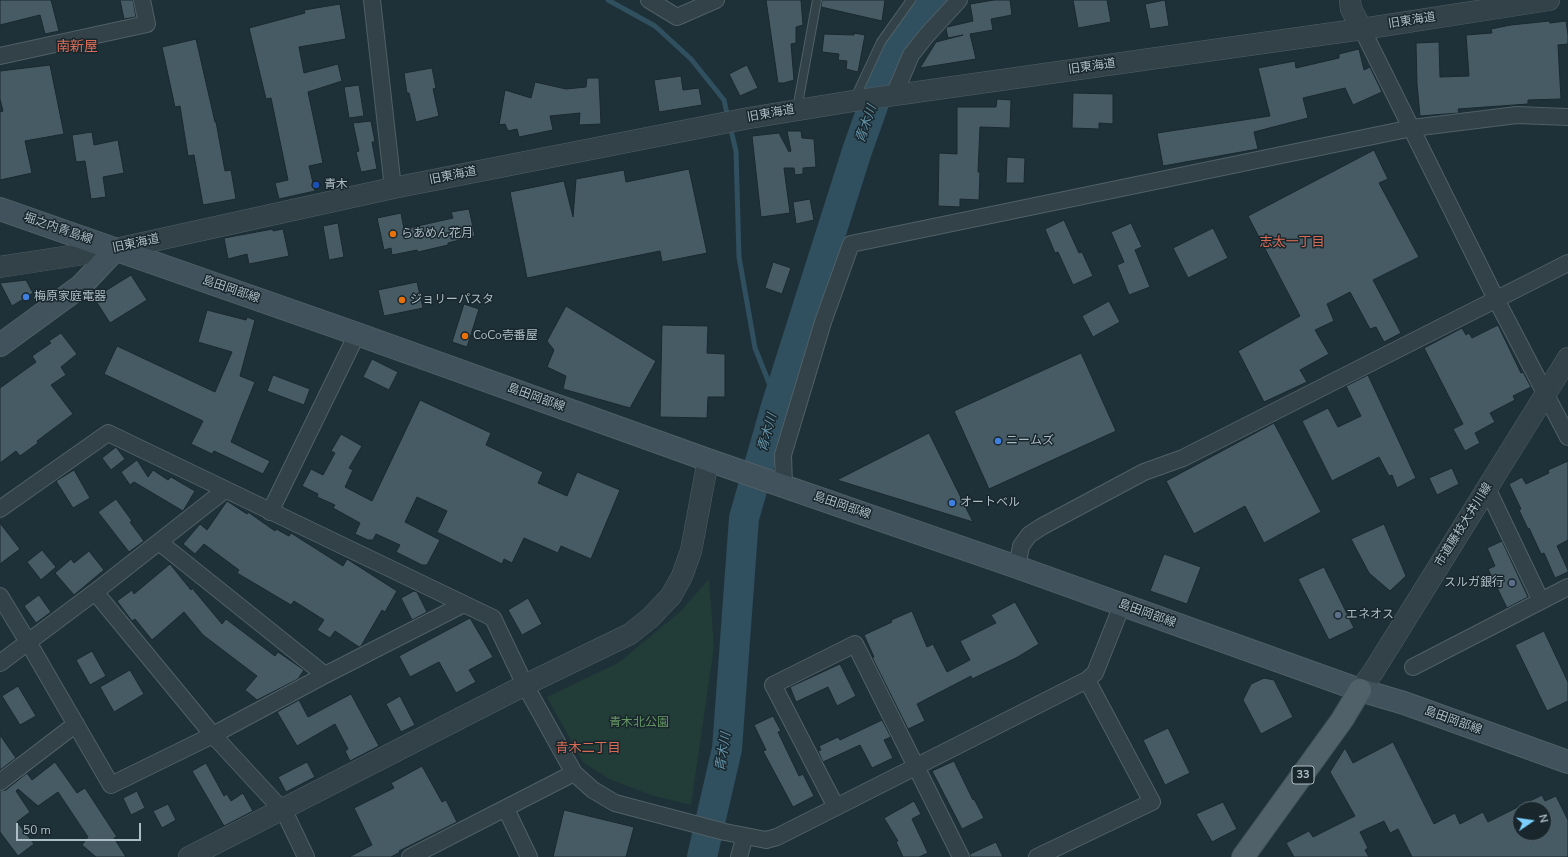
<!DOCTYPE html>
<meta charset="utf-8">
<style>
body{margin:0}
#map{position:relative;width:1568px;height:857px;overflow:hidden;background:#1f3138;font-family:"Nunito Sans",sans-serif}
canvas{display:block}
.north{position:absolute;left:1512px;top:801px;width:40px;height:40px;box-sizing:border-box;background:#19272d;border:1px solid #54636a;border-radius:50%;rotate:77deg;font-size:11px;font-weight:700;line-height:16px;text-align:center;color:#adbdc6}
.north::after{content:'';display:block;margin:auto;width:14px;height:18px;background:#7ccffc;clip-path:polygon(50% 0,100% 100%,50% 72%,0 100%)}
.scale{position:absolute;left:16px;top:823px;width:125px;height:18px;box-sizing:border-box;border:2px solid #adbdc6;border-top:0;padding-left:5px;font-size:12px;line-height:14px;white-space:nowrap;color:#adbdc6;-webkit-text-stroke:3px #19272d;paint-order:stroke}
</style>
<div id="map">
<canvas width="1568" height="857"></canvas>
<div class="north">N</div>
<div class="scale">50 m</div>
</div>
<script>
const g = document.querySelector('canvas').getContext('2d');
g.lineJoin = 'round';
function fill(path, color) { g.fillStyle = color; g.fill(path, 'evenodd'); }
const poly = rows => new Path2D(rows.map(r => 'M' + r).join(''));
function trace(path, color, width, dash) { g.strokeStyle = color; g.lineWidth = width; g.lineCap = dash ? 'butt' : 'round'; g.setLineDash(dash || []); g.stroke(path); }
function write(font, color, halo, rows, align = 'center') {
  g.font = font + ' "Nunito Sans","Noto Sans JP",sans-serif'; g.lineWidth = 3; g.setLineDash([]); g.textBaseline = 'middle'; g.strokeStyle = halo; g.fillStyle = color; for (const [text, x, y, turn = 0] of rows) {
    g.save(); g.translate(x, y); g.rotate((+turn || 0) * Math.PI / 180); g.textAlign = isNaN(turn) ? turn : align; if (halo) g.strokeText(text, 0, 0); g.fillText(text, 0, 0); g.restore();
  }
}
const green = poly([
 [709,579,714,647,691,805,651,795,609,779,583,762,547,697,618,663,680,612]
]);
const stream = poly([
 [608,0,655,26,691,59,724,100,728,118],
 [913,28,940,0],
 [730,126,736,151,739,257,755,348,777,403]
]);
const river = poly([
 [702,857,727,749,744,518,777,403,857,151,885,72,932,0]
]);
const building = poly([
 [0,0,51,0,59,31,45,34,40,15,0,25,0,0],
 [120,0,133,0,136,17,124,19,120,0],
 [766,0,801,0,803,25,796,27,796,43,791,44,794,80,784,83,778,83,766,0],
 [822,0,885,0,882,21,821,7,822,0],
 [994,0,1010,0,1012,15,991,19,993,30,970,34,976,59,920,68,936,42,963,35,948,38,946,29,947,27,973,21,970,4,994,0],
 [1073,0,1107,0,1111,22,1078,28,1073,0],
 [1165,0,1169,26,1150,29,1145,4,1165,0],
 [340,4,346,39,299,47,304,73,338,64,342,81,308,92,323,163,309,166,315,191,279,199,275,183,288,180,271,98,266,99,249,28,305,13,304,10,340,4],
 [1549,21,1550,23,1566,21,1568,35,1568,44,1558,45,1561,99,1528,100,1528,104,1458,109,1459,113,1420,116,1417,84,1416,43,1439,42,1440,77,1469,76,1466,35,1492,33,1491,29,1511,25,1549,21],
 [854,33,865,35,858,72,846,69,847,61,838,60,839,54,822,52,824,34,854,35,854,33],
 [196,39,215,122,216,122,225,171,231,170,236,199,203,205,194,155,188,156,180,106,175,107,162,47,196,39],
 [1359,49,1364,70,1370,67,1382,92,1353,105,1345,88,1303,98,1308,118,1254,132,1258,149,1163,166,1157,133,1270,116,1258,68,1295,61,1296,68,1339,58,1339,54,1359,49],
 [50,65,64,134,25,141,32,173,0,180,0,112,3,111,0,99,0,71,50,65],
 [747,65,758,88,740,96,729,74,747,65],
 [432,68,436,88,433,89,439,116,416,122,409,93,407,93,404,73,432,68],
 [681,76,683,90,699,88,702,105,659,112,654,80,681,76],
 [587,78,599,78,601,124,579,125,580,113,550,116,553,130,519,137,517,129,508,131,505,124,499,125,505,90,531,98,535,82,566,89,586,87,587,78],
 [359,85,364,116,349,118,344,87,359,85],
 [1073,93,1113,94,1113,124,1099,123,1099,129,1072,128,1073,93],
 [997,99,1011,100,1010,128,980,127,978,172,980,172,979,200,960,199,960,207,938,206,939,153,957,154,957,107,996,107,997,99],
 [371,121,375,142,372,142,377,169,361,172,356,152,359,151,353,123,371,121],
 [787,131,801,131,802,138,814,139,816,167,803,168,803,174,795,175,794,168,784,168,790,213,761,217,752,136,779,133,789,152,791,151,787,131],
 [92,132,94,145,118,140,124,173,103,177,106,197,91,199,85,161,76,162,72,135,92,132],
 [1374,150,1388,179,1379,183,1419,257,1373,280,1401,333,1384,342,1376,327,1370,329,1350,292,1327,304,1334,321,1315,330,1329,354,1300,370,1307,382,1264,402,1238,351,1300,316,1248,216,1374,150],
 [1007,157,1025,158,1024,183,1006,183,1007,157],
 [689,169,707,253,662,262,660,251,527,278,510,192,564,181,573,217,576,179,624,170,626,182,689,169],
 [810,199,814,220,796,224,793,202,810,199],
 [469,209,475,236,448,243,448,245,418,252,417,250,392,255,391,248,384,250,377,218,401,213,404,229,453,218,451,212,469,209],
 [1064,220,1079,253,1082,252,1093,276,1073,285,1058,252,1055,253,1045,229,1064,220],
 [338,223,344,257,329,260,323,226,338,223],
 [1131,223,1142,247,1135,250,1150,287,1129,295,1117,265,1124,262,1111,232,1131,223],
 [1213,228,1228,258,1188,278,1173,248,1213,228],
 [273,229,273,231,283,229,289,256,249,264,247,254,228,259,224,238,273,229],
 [773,262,791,268,782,294,765,288,773,262],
 [131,275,147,300,110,323,94,298,131,275],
 [26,280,33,293,12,306,0,283,26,280],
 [417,282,423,308,384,316,378,290,417,282],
 [1109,301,1120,322,1093,337,1082,316,1109,301],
 [464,304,479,309,467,347,452,342,464,304],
 [566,306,656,361,630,408,563,389,566,376,547,367,554,350,547,341,566,306],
 [207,310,246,320,247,317,255,320,240,376,255,382,231,442,270,461,263,474,214,451,212,454,191,444,203,421,104,374,117,346,215,392,232,352,198,342,207,310],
 [662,325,708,326,707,353,725,354,725,397,708,397,707,418,660,417,662,325],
 [1498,325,1521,373,1523,372,1531,387,1513,396,1515,400,1490,413,1495,422,1475,433,1480,443,1465,451,1453,429,1463,424,1424,348,1462,328,1466,335,1469,333,1472,338,1498,325],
 [61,333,77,354,61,367,66,375,51,385,73,414,37,441,38,443,20,456,16,451,0,463,0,388,36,362,32,356,51,343,49,341,61,333],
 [1081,353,1116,431,989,489,954,411,1081,353],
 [372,359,398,372,389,390,363,377,372,359],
 [273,375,310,389,304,405,267,391,273,375],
 [1368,375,1416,478,1397,488,1392,475,1389,476,1379,457,1332,481,1302,421,1328,408,1338,427,1361,416,1346,386,1368,375],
 [420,400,491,433,486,445,543,472,538,483,567,496,577,472,620,490,591,559,561,546,558,553,524,538,512,563,504,559,502,564,437,532,447,511,417,497,405,522,440,540,427,565,422,565,396,552,400,545,376,534,373,540,368,540,355,534,360,523,333,508,335,505,317,497,318,494,302,486,311,469,323,475,335,453,331,451,341,434,362,446,349,468,353,470,345,487,372,501,420,400],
 [1274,423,1321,512,1264,543,1245,506,1194,534,1166,481,1274,423],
 [929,433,973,522,837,480,929,433],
 [116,447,125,459,111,470,102,458,116,447],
 [137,460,148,477,153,470,168,480,171,477,195,491,183,511,134,482,130,485,121,472,137,460],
 [1568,461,1568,540,1557,546,1568,570,1568,572,1555,578,1544,553,1541,554,1529,528,1528,529,1519,510,1521,509,1509,484,1522,477,1526,484,1549,473,1548,470,1568,461],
 [1452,468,1459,484,1437,495,1429,478,1452,468],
 [74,470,90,498,73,508,56,481,74,470],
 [116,499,132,521,130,522,144,541,129,552,98,512,116,499],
 [227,501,247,514,248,512,275,531,276,529,289,536,291,533,343,566,347,559,397,591,385,612,382,610,361,646,359,647,335,631,330,638,317,630,324,620,294,601,291,605,237,573,239,570,204,544,195,554,183,544,200,524,207,530,227,501],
 [0,523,20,549,0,564,0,523],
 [1384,524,1406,576,1390,591,1369,573,1351,539,1384,524],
 [1502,541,1528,597,1507,608,1488,569,1495,566,1487,548,1502,541],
 [42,550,56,567,41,580,27,562,42,550],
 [89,551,104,570,74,595,55,573,71,559,74,563,89,551],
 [1164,554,1201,567,1187,604,1150,591,1164,554],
 [170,564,191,590,192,588,222,624,226,619,275,656,278,652,304,670,298,679,257,700,245,690,257,676,203,635,184,612,152,640,135,619,132,621,117,601,132,590,134,594,170,564],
 [1324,567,1354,628,1329,640,1298,579,1324,567],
 [414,591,417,592,427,612,412,620,401,598,414,591],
 [39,595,51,612,36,623,24,606,39,595],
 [528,598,542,624,522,635,508,610,528,598],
 [1015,602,1039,644,1016,658,972,679,971,676,917,704,925,721,908,729,872,657,874,657,864,635,892,622,891,620,912,611,927,647,933,644,947,672,970,660,960,641,996,623,991,615,1015,602],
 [470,618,493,657,469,670,476,682,456,693,439,662,410,677,399,656,470,618],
 [1544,631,1568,682,1568,701,1547,711,1515,645,1544,631],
 [92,651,106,676,90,685,76,660,92,651],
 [840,664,856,696,837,706,828,687,796,702,790,687,840,664],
 [130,670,144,694,114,712,100,687,130,670],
 [1264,678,1274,680,1293,717,1261,734,1243,700,1251,684,1264,678],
 [18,686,36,716,20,725,2,696,18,686],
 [351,694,379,746,350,761,345,751,348,749,335,724,297,746,277,712,299,700,308,717,351,694],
 [400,696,415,725,401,732,386,704,400,696],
 [773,716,781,731,778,732,799,776,803,774,814,796,793,807,763,751,766,750,754,725,773,716],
 [882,720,891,737,884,740,893,758,872,768,860,745,823,762,818,751,821,750,819,746,838,737,840,740,882,720],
 [1168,728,1190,773,1165,785,1143,740,1168,728],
 [0,735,16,758,0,770,0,735],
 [1393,742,1434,824,1455,813,1460,824,1483,812,1488,822,1542,795,1545,801,1556,796,1568,820,1568,857,1412,857,1398,829,1390,833,1384,821,1360,832,1368,848,1365,850,1369,857,1294,857,1286,843,1309,831,1313,837,1355,816,1330,772,1345,748,1353,763,1393,742],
 [1520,809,1544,809,1544,833,1520,833,1520,809],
 [954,761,973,800,974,799,984,818,962,829,932,771,954,761],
 [55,762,77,793,85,788,117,837,114,838,126,857,96,857,82,845,88,837,58,792,38,806,18,789,16,791,30,812,17,822,34,844,18,856,0,832,0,791,6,790,27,773,32,780,55,762],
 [307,762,315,777,286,792,278,777,307,762],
 [206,763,224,796,227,794,231,801,243,793,253,811,224,826,192,771,206,763],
 [422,766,442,802,446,800,457,822,399,851,400,852,391,857,349,857,372,845,354,808,394,788,391,783,422,766],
 [137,791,145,808,131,815,123,798,137,791],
 [914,801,921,814,912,819,928,853,919,857,903,857,896,842,898,841,884,818,914,801],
 [1223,802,1237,829,1212,842,1196,814,1223,802],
 [168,804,176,820,162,828,153,811,168,804],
 [564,810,634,827,626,857,553,857,564,810],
 [996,842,1003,857,970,857,970,854,996,842]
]);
const service = poly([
 [854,100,881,42,911,0],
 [797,109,817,0]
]);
const minor = poly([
 [372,0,393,188],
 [649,0,677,17,716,0],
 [1362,29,1496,299,1568,437],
 [0,56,147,24,142,0],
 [894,95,911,55,926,36,959,0],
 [784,485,783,455,823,322,851,244,1412,128,1517,115,1568,117],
 [1487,488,1541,601],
 [0,509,108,433,493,618,525,685,574,773,593,790,615,803,725,832,766,840,777,837,1087,680,1095,673,1122,605],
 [270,512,357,334],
 [159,542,325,675],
 [1017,567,1021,546,1029,535,1041,527,1144,472,1183,458,1568,263],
 [95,592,213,735,285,813,306,857],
 [0,596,28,642,111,785,213,735,325,675,464,604],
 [0,663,95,592,225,490],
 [1413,667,1568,587],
 [0,782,76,724],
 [836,807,773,685,855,644,961,857],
 [506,809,529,857],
 [410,857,574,773],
 [739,857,745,836],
 [1037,857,1152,802,1087,680]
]);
const tertiary = poly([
 [1350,0,1351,9,1362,29],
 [0,267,116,249,393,188,749,118,853,101,1362,29,1549,0],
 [1360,690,1373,672,1568,358],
 [189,857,525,685,630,634,650,618,671,596,682,576,691,551,708,460]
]);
const secondary = poly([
 [0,209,357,334,708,460,1017,567,1360,690,1404,703,1568,762],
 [0,345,81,286,116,249]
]);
const primary = poly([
 [1243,857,1342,720,1360,690]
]);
const markers = [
 [316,185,4,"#1a4fb4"],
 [393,234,4,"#e8710a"],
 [26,297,4,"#3f7fe0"],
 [402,300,4,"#e8710a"],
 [465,336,4,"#e8710a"],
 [998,441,4,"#3f7fe0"],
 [952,503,4,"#3f7fe0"],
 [1512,583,4,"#5c6f8a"],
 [1338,615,4,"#5c6f8a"]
];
const shields = [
 [1303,775,22]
];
const shieldNames = [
 ["33",1303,775]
];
const streetNames = [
 ["旧東海道",1412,21,-9],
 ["旧東海道",1092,67,-8],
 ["旧東海道",771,114,-10],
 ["旧東海道",453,176,-11],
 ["堀之内青島線",58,229,19],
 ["旧東海道",136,244,-12],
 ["島田岡部線",231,290,19],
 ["島田岡部線",536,398,20],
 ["島田岡部線",842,506,19],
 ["市道藤枝大井川線",1464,525,-58],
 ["島田岡部線",1147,614,20],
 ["島田岡部線",1453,721,20]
];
const poiNames = [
 ["青木",324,185],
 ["らあめん花月",401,234],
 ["梅原家庭電器",34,297],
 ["ジョリーパスタ",410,300],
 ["CoCo壱番屋",473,336],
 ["ニームズ",1006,441],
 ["オートベル",960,503],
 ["スルガ銀行",1504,583,"right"],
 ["エネオス",1346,615]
];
const parkNames = [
 ["青木北公園",639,723]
];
const waterNames = [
 ["青木川",867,124,-71],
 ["青木川",768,433,-74],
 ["青木川",724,752,-81]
];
const neighbourhoodNames = [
 ["志太一丁目",1292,243],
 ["青木二丁目",588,749]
];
const quarterNames = [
 ["南新屋",77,48]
];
fill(green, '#223c37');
trace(stream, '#304f5f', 5);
trace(river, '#304f5f', 30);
fill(building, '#475b65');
trace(building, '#1a292f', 1);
trace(service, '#506067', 10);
trace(minor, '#506067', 18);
trace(tertiary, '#506067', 22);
trace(secondary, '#506067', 24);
trace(primary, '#3f4e55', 24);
trace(service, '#334249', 8);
trace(minor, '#334249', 16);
trace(tertiary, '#334249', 21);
trace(secondary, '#41525c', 22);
trace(primary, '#516169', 22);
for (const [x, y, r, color] of markers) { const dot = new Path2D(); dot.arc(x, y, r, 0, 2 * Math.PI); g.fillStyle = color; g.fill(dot); trace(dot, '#19272d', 1.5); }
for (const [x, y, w] of shields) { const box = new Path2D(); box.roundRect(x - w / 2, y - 9, w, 18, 3); g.fillStyle = '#19272d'; g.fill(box); trace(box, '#adbdc6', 1); }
write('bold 11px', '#adbdc6', null, shieldNames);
write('12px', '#adbdc6', '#19272d', streetNames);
write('12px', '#adbdc6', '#19272d', poiNames, 'left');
write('12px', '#669764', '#19272d', parkNames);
write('italic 13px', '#6492a7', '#19272d', waterNames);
write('13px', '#d86c56', '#19272d', neighbourhoodNames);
write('14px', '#d86c56', '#19272d', quarterNames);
</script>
